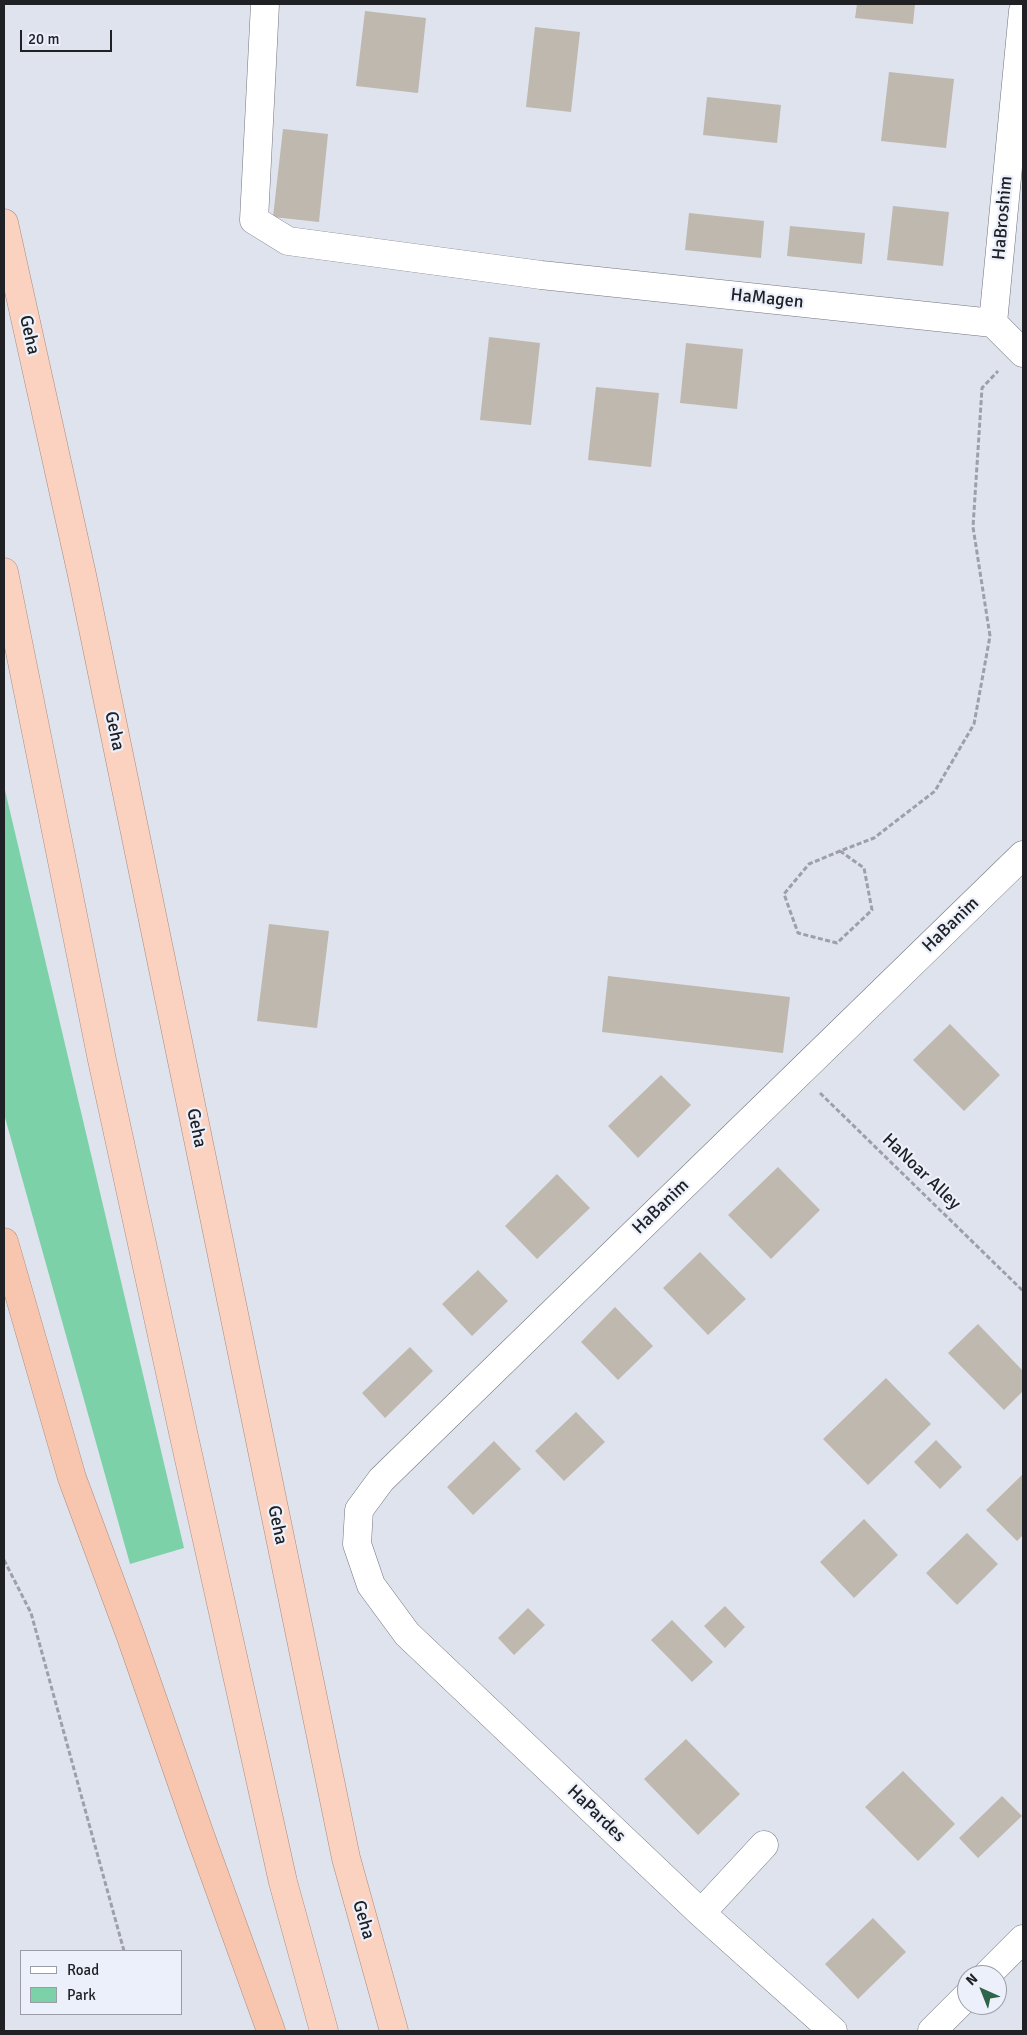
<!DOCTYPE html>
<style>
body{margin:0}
#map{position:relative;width:1027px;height:2035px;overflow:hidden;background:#dfe3ee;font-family:Signika,sans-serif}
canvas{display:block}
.frame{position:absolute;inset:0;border:5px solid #202125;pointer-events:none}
.legend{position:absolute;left:20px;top:1950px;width:162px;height:65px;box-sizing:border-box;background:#ecf0fb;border:1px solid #9a9da5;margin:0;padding:6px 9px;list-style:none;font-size:15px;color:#202125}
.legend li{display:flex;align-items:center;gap:10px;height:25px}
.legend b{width:25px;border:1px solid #9a9da5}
.north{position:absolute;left:957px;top:1965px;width:50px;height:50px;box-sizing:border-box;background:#ecf0fb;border:1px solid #9a9da5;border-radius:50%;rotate:316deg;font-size:14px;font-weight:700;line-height:20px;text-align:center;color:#202125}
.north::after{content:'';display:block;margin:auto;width:18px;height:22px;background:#2f6449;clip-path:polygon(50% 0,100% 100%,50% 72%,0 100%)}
.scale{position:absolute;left:20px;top:30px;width:92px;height:22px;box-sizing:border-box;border:2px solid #202125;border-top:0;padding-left:6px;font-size:15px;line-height:18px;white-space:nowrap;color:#202125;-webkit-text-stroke:4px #ecf0fb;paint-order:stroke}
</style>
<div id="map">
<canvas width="1027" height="2035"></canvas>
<div class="frame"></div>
<ul class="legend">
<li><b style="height:6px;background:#fff"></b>Road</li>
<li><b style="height:14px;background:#7dd1a8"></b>Park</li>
</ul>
<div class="north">N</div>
<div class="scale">20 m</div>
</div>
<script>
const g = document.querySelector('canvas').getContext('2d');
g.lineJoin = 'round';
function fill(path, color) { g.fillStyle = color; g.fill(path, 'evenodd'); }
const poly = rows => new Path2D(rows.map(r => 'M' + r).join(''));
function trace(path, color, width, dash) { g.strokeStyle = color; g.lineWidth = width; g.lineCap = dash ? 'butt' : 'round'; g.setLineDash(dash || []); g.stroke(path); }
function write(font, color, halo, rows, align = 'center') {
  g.font = font + ' Signika,sans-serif'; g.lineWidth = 4.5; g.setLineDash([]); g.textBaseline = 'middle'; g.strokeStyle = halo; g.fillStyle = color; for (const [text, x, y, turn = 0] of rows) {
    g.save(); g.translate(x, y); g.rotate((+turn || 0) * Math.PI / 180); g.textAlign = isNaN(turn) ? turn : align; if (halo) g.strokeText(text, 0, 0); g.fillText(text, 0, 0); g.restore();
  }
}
const green = poly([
 [4,786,184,1548,130,1564,4,1114]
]);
const building = poly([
 [857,4,915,4,913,24,855,18],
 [365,11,426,18,418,93,356,86],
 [535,27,580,32,571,112,526,107],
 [889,72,954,79,946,148,881,141],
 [707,97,781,105,777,143,703,135],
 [283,129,328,134,319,222,273,217],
 [893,206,949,212,943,266,887,260],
 [689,213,764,221,761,258,685,250],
 [790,226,865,233,862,264,787,256],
 [489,337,540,343,531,425,480,420],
 [686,343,743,349,737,409,680,403],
 [596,387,659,393,651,467,588,460],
 [269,924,329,931,317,1028,257,1021],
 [608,976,790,997,783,1053,602,1032],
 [950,1024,1000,1075,964,1111,913,1060],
 [661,1075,691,1105,638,1158,608,1126],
 [778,1167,820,1210,771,1259,728,1215],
 [557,1174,590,1208,537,1259,505,1226],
 [700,1252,746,1299,708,1335,663,1288],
 [478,1270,508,1301,472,1336,442,1304],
 [615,1307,653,1346,618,1380,581,1342],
 [978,1324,1023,1371,1023,1391,1004,1410,948,1353],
 [410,1347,433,1371,385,1418,362,1393],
 [886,1378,931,1424,868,1485,823,1439],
 [576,1412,605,1442,564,1481,535,1451],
 [936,1440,962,1467,940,1489,914,1462],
 [494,1441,521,1469,473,1515,447,1487],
 [1023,1474,1023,1535,1017,1541,986,1510],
 [864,1519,898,1555,854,1598,820,1562],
 [967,1533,998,1564,957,1605,926,1573],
 [725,1606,745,1627,725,1648,704,1626],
 [528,1608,545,1625,514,1655,498,1638],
 [672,1620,713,1662,692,1682,651,1640],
 [686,1739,740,1794,698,1835,644,1779],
 [903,1771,955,1824,918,1861,865,1807],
 [1002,1796,1022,1816,978,1858,959,1838],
 [873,1918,906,1952,858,1999,825,1964]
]);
const path = poly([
 [840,851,864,868,872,910,837,943,798,933,784,894,809,864,840,851,874,838,935,791,974,724,990,636,973,527,982,388,998,371],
 [820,1093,1023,1291],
 [4,1560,31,1613,124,1951]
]);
const minor = poly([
 [265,4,254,220,288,241,541,275,993,323],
 [1023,11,993,323,1023,353],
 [701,1913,764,1845],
 [987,1975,1023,1939],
 [833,2031,701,1913,407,1634,371,1585,357,1544,359,1510,381,1480,1023,855],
 [932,2031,967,1996]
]);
const trunk = poly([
 [4,223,82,575,346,1858,394,2031],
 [4,572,102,1060,183,1432,283,1882,324,2031]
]);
const motorway = poly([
 [4,1242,72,1478,131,1637,200,1835,271,2031]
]);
const streetNames = [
 ["HaBroshim",1003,218,-85],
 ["HaMagen",767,299,6],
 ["Geha",29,335,77],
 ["Geha",114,731,78],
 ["HaBanim",951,925,-44],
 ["Geha",196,1128,78],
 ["HaNoar Alley",921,1172,44],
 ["HaBanim",661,1207,-44],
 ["Geha",277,1525,78],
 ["HaPardes",596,1814,44],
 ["Geha",363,1920,74]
];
fill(green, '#7dd1a8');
fill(building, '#beb8ae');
trace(minor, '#72757f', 29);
trace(trunk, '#ac8c7f', 29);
trace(motorway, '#ac8c7f', 29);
trace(path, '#9da0a8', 3, [5, 2.5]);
trace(minor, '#fff', 28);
trace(trunk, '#fad2bf', 28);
trace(motorway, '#f8c6af', 28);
write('18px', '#202125', '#ecf0fb', streetNames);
</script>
